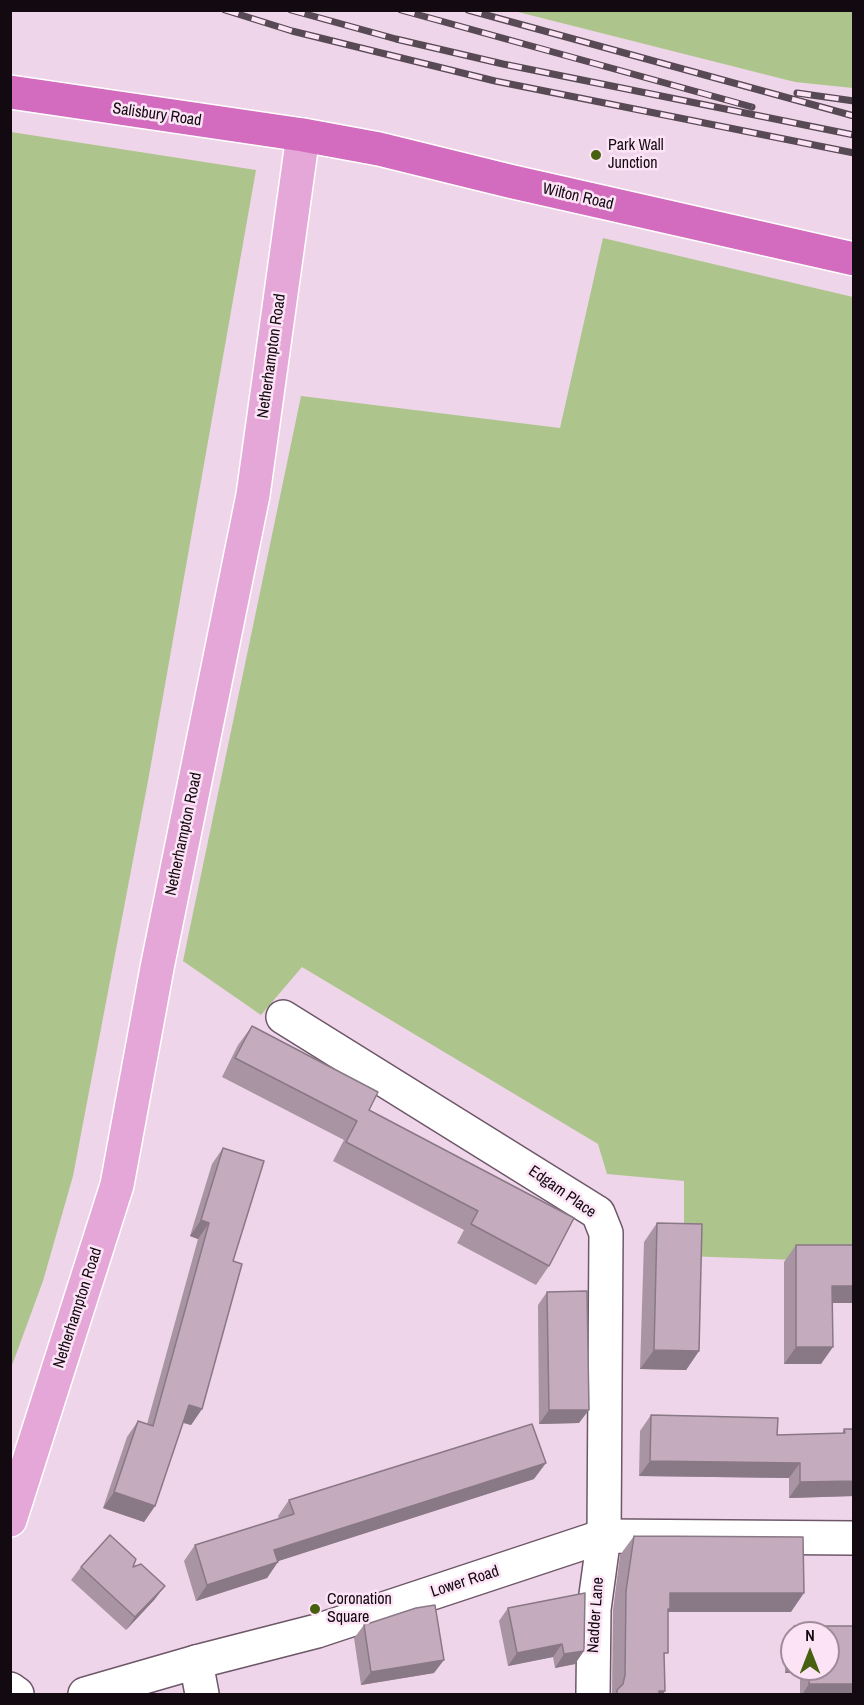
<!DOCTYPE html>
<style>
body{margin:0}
#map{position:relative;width:864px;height:1705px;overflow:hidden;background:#efd5e9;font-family:"Archivo Narrow",sans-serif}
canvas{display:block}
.frame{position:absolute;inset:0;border:12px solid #120a10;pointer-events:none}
.north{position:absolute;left:780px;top:1621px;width:60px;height:60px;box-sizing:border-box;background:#fde3f6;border:2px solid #9f8c9a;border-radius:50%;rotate:0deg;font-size:16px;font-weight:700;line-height:24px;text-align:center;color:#120a10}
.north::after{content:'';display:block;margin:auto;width:21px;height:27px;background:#476110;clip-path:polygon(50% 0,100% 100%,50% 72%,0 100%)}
</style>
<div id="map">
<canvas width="864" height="1705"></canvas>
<div class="frame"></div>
<div class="north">N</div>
</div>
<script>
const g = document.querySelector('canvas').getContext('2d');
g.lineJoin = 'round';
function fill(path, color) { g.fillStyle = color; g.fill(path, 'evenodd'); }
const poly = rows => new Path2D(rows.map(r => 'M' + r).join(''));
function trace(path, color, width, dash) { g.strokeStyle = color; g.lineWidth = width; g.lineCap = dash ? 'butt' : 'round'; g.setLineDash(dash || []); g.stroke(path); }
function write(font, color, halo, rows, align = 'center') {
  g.font = font + ' "Archivo Narrow",sans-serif'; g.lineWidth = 5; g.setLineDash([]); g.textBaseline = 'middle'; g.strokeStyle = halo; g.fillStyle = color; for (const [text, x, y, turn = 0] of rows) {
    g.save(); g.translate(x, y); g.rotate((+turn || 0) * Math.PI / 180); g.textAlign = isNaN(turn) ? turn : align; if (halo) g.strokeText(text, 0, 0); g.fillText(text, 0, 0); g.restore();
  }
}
const green = poly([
 [514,11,853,11,853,88,795,82],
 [11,132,256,170,148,781,73,1176,43,1281,11,1368],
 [603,238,853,297,853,1262,684,1256,684,1181,607,1174,598,1144,302,967,261,1015,183,961,301,396,560,428]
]);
const street = poly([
 [283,1017,598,1213,606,1233,604,1536,594,1609,593,1694],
 [196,1662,202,1694]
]);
const secondary = poly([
 [10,1689,17,1694],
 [85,1694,196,1662,317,1631,604,1536,854,1538]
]);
const primary = poly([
 [10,1520,117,1185,157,968,253,495,303,135]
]);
const highway = poly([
 [10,92,303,135,379,149,509,181,854,259]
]);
const rail = poly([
 [225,10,292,31,495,81,854,153],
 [291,10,396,39,503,64,854,135],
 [401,10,752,107],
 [468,10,854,116],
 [797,93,854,101]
]);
const wall = poly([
 [252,1026,369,1110,549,1266,536,1285,457,1243,464,1230,333,1161,344,1140,222,1077,238,1045],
 [223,1148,233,1261,202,1409,191,1425,183,1423,155,1506,144,1522,103,1508,127,1437,138,1421,147,1424,198,1239,190,1236,212,1164],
 [657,1223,699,1351,686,1370,640,1369,644,1242],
 [796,1245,854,1303,832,1303,821,1364,784,1364,784,1262],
 [547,1292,579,1423,539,1424,538,1305],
 [651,1415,777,1435,842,1433,844,1429,854,1429,854,1496,789,1498,789,1478,639,1476,640,1431],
 [534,1479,278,1561,267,1578,196,1601,184,1561,195,1545,279,1519,278,1516,289,1500],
 [634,1536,791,1612,668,1612,664,1659,665,1691,662,1695,612,1695,613,1610,620,1555],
 [81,1567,133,1567,155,1599,126,1630,71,1580],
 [585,1593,575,1664,555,1668,553,1657,508,1666,499,1621,508,1608],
 [364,1625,434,1673,361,1685,354,1638],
 [794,1626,854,1626,854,1695,800,1695,800,1673,785,1673,785,1640],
 [792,1633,828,1633,828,1669,792,1669]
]);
const shadedWall = poly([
 [201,1220,209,1223,198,1239,190,1236],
 [832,1286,854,1286,854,1303,820,1303],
 [796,1347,833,1347,821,1364,784,1364],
 [654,1350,699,1351,686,1370,640,1369],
 [189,1405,202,1409,191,1425,178,1421],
 [549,1410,589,1410,579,1423,539,1424],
 [650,1461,800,1463,789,1478,639,1476],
 [546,1463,534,1479,263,1566,274,1550],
 [854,1481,854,1496,789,1498,800,1482],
 [114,1492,155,1506,144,1522,103,1508],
 [278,1562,267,1578,196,1601,207,1585],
 [165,1586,155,1599,126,1630,135,1617],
 [670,1593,804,1593,791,1612,668,1612],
 [562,1644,553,1657,508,1666,517,1653],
 [584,1651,575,1664,555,1668,564,1654],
 [444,1660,434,1673,361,1685,371,1672],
 [792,1663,792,1669,804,1669,800,1673,785,1673],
 [809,1684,854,1684,854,1695,802,1695],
 [659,1691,665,1691,662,1695,656,1695]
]);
const building = poly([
 [252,1026,378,1092,369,1110,574,1218,549,1266,471,1224,478,1211,346,1142,357,1121,235,1058,252,1026],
 [223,1148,264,1161,233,1261,242,1264,202,1409,189,1405,155,1506,114,1492,138,1421,153,1426,209,1223,201,1220,223,1148],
 [657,1223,702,1224,699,1351,654,1350,657,1223],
 [796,1245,854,1245,854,1286,832,1286,833,1347,796,1347,796,1245],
 [587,1291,589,1410,549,1410,547,1292,587,1291],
 [651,1415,778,1418,777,1435,845,1433,844,1429,854,1429,854,1481,800,1482,800,1463,650,1461,651,1415],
 [532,1424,546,1463,274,1550,278,1562,207,1585,195,1545,294,1514,289,1500,532,1424],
 [110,1535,136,1559,133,1567,141,1564,165,1586,135,1617,81,1567,110,1535],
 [634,1536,803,1537,804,1593,670,1593,670,1609,668,1609,668,1653,664,1653,665,1691,659,1691,659,1695,617,1695,617,1690,623,1684,625,1675,626,1591,634,1536],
 [585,1593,584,1651,564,1654,562,1644,517,1653,508,1608,585,1593],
 [435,1605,444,1660,371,1672,364,1625,416,1608,435,1605],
 [794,1626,854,1626,854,1684,809,1684,810,1669,828,1669,828,1633,794,1633,794,1626]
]);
const markers = [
 [596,155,6,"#476110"],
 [315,1609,6,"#476110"]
];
const streetNames = [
 ["Salisbury Road",157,115,8],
 ["Wilton Road",578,197,13],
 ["Netherhampton Road",272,356,-82],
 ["Netherhampton Road",184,834,-78],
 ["Edgam Place",562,1192,35],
 ["Netherhampton Road",78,1308,-72],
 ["Lower Road",465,1582,-18],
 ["Nadder Lane",596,1615,-86]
];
const poiNames = [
 ["Park Wall",608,146],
 ["Junction",608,164],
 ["Coronation",327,1600],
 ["Square",327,1618]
];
fill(green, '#adc58c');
trace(street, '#6d5768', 36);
trace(secondary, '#6d5768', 36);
trace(primary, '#fff', 36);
trace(highway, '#fff', 36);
trace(street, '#fff', 33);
trace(secondary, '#fff', 33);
trace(primary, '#e5a7d8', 33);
trace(highway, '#d36cbe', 33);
trace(rail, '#584a54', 7);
trace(rail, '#fde3f6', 4.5, [14]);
fill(wall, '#a994a3');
fill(shadedWall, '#897885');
fill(building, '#c4acbe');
trace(building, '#897885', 1.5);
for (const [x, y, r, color] of markers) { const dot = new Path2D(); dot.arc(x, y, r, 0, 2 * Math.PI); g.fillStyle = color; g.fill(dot); trace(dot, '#fde3f6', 2); }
write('16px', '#120a10', '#fde3f6', streetNames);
write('16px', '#120a10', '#fde3f6', poiNames, 'left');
</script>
